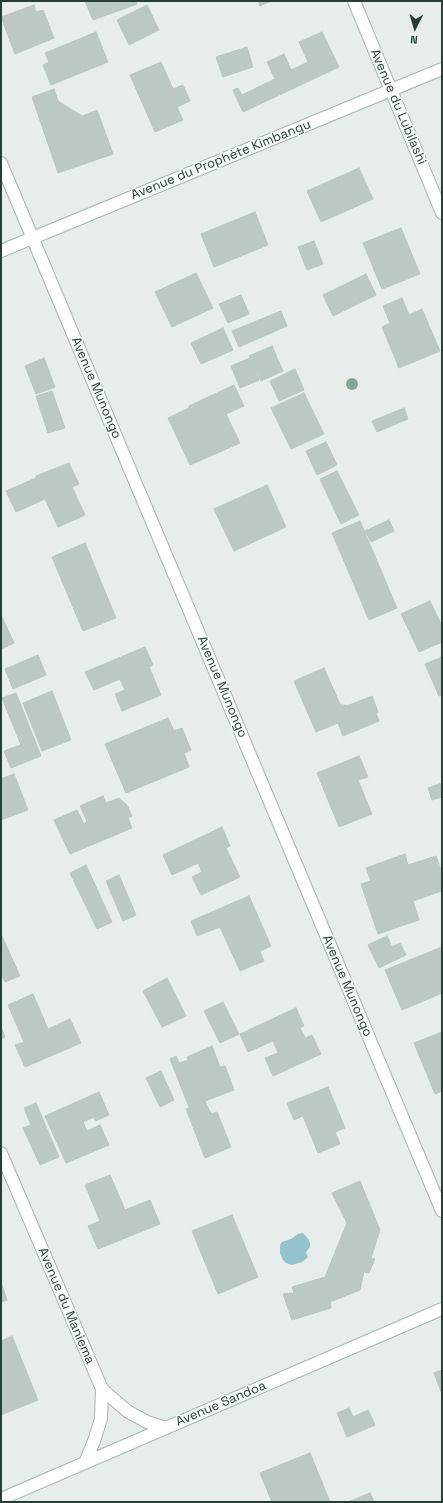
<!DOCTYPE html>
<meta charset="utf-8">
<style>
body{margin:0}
#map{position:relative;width:443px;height:1503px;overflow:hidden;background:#e6edea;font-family:"Space Grotesk",sans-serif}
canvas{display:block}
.frame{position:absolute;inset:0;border:2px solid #273e38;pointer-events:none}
.north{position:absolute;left:395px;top:8px;width:40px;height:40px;-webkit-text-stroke:3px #f6faf8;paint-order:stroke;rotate:185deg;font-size:11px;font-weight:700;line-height:16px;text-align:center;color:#273e38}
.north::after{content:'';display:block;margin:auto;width:14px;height:18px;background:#273e38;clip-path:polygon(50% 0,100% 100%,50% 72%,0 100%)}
</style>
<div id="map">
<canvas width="443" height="1503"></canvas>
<div class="frame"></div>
<div class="north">N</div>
</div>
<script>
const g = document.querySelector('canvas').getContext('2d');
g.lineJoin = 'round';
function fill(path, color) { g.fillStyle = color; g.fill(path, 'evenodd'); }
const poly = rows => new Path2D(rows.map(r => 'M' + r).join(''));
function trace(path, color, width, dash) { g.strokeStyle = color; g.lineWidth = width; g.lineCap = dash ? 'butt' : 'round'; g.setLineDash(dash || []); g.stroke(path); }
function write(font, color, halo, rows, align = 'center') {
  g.font = font + ' "Space Grotesk",sans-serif'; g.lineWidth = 3; g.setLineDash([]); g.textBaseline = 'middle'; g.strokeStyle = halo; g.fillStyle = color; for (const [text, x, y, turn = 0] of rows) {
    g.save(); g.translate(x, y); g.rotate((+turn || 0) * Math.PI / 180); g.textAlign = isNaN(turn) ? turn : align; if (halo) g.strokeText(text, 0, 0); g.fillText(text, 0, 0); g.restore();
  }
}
const water = poly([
 [303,1233,309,1240,310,1243,310,1247,306,1252,308,1257,302,1262,292,1265,286,1263,283,1260,280,1253,280,1245,282,1242,291,1239,298,1234]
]);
const building = poly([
 [85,1,136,1,137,4,93,20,85,1],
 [258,1,271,1,260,6,258,1],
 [34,5,36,12,43,10,54,38,15,54,1,17,34,5],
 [147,5,159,30,129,45,117,20,147,5],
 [96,32,108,62,51,85,43,65,49,62,45,53,96,32],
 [322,32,339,67,243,112,233,90,238,88,242,95,275,79,267,62,284,54,291,70,308,62,299,42,322,32],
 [247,47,253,67,223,77,216,57,247,47],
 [161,62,173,89,183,85,190,101,177,107,183,120,155,132,130,75,161,62],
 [54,89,58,101,82,116,97,110,113,154,58,173,32,97,54,89],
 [359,168,373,199,321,222,307,191,359,168],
 [255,212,268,245,214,267,201,234,255,212],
 [401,228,420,274,382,289,363,243,401,228],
 [314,241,323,264,307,270,298,247,314,241],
 [196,273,213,308,172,327,155,292,196,273],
 [366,274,376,295,333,316,323,295,366,274],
 [241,295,249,314,228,323,219,304,241,295],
 [402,298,409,315,422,309,440,351,399,368,382,327,390,323,383,306,402,298],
 [281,311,287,326,239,347,232,331,281,311],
 [223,328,233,350,201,364,191,343,223,328],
 [272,346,283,371,261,381,249,356,272,346],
 [44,358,55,387,36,394,25,366,44,358],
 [250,358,259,380,240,388,231,366,250,358],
 [295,369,304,390,279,401,270,381,295,369],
 [234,385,244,406,226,414,240,443,190,465,168,418,189,408,189,406,234,385],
 [52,391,65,428,48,433,36,396,52,391],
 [304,393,324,434,291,449,271,408,304,393],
 [404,408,408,419,377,432,372,421,404,408],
 [326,442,337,465,317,475,306,451,326,442],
 [69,463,79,484,72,487,85,515,58,527,45,499,16,512,6,491,36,478,36,476,69,463],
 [337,471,359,515,341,524,320,479,337,471],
 [267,485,286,527,234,551,214,509,267,485],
 [389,520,394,531,371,542,365,531,389,520],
 [360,521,397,608,369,620,332,533,360,521],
 [85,543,116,618,83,631,52,557,85,543],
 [430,601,442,626,442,642,419,652,401,614,430,601],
 [1,615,14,643,1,649,1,615],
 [145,647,153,665,149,667,161,695,122,711,115,694,125,690,120,679,94,690,85,672,145,647],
 [38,655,46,675,13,689,5,669,38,655],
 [442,657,442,695,439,696,425,664,442,657],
 [324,668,340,704,347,706,372,696,378,712,376,713,379,721,343,736,338,723,316,732,294,681,324,668],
 [52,691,71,740,42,751,23,703,52,691],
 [16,693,41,756,11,768,4,751,21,745,2,698,16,693],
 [168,718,174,731,182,728,191,750,184,753,189,767,126,793,105,744,168,718],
 [359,756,368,777,358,780,372,814,339,827,317,773,359,756],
 [14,774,28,810,1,820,1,779,14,774],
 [442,783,442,797,432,800,428,788,442,783],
 [103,796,106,803,119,798,127,805,132,816,128,818,132,828,70,854,54,820,77,810,84,824,87,821,80,806,103,796],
 [222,827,230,846,226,848,240,877,201,895,192,877,202,872,198,863,172,875,163,855,222,827],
 [405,854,408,865,436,856,442,873,442,891,413,901,419,920,378,934,361,884,371,881,366,868,405,854],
 [86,865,112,922,97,929,70,873,86,865],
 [119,875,136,915,123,921,106,881,119,875],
 [249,896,271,946,260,951,264,961,240,971,220,927,197,936,191,921,249,896],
 [1,934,20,976,5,982,1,974,1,934],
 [387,936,392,947,400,943,406,955,379,968,368,945,387,936],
 [442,947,442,993,402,1010,385,970,442,947],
 [167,978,186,1016,162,1027,143,991,167,978],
 [33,994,48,1029,70,1019,81,1043,25,1067,15,1045,24,1042,8,1005,33,994],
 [223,1002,239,1034,220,1043,204,1011,223,1002],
 [296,1008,304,1026,300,1028,305,1038,312,1035,321,1054,273,1076,265,1058,278,1053,273,1041,248,1052,240,1034,296,1008],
 [1,1027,5,1037,1,1039,1,1027],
 [442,1032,442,1091,435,1094,414,1043,442,1032],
 [212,1046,220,1067,225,1066,234,1090,189,1107,170,1059,176,1056,179,1063,188,1060,187,1057,212,1046],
 [161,1071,174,1100,160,1107,146,1078,161,1071],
 [328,1087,345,1128,335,1132,340,1144,318,1153,303,1116,294,1120,287,1103,328,1087],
 [99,1092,109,1115,95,1121,94,1117,83,1122,87,1131,100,1125,109,1145,66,1163,45,1116,99,1092],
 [205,1101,211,1114,217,1112,231,1147,205,1158,186,1109,205,1101],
 [36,1103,59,1157,40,1165,23,1128,31,1125,24,1108,36,1103],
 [110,1175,125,1210,150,1200,160,1224,98,1249,88,1226,100,1221,85,1185,110,1175],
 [360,1181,380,1230,371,1258,375,1259,369,1273,364,1272,360,1290,330,1302,331,1308,292,1320,283,1294,294,1293,292,1287,325,1277,347,1223,332,1193,360,1181],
 [232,1215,258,1277,218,1294,192,1231,232,1215],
 [1,1282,7,1300,1,1302,1,1282],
 [12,1336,38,1400,1,1415,1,1341,12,1336],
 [442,1370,442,1394,434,1373,442,1370],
 [349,1408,353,1417,368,1410,375,1425,347,1437,337,1413,349,1408],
 [310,1453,330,1502,272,1502,260,1473,310,1453],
 [370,1493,374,1502,348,1502,370,1493]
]);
const street = poly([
 [354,1,442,213],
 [1,163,442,1211],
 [1,1153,102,1389,101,1419,94,1441,85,1463],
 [102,1389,127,1411,147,1422,166,1428]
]);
const secondary = poly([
 [1,251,442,69],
 [1,1499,442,1309]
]);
const trees = [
 [352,384]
];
const streetNames = [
 ["Avenue du Lubilashi",398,107,67],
 ["Avenue du Prophète Kimbangu",221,160,-22],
 ["Avenue Munongo",96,388,67],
 ["Avenue Munongo",222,687,67],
 ["Avenue Munongo",347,986,67],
 ["Avenue du Maniema",66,1306,67],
 ["Avenue Sandoa",221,1404,-23]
];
fill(water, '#95c2cc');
fill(building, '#bcc8c3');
trace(building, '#b9c6c1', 1);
trace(street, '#a9b5b1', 14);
trace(secondary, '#a6b8b2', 14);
trace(street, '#fff', 12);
trace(secondary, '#fff', 12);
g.fillStyle = '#85a894';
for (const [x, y] of trees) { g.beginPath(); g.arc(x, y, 6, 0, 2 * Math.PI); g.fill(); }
write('13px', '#273e38', '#f6faf8', streetNames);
</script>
